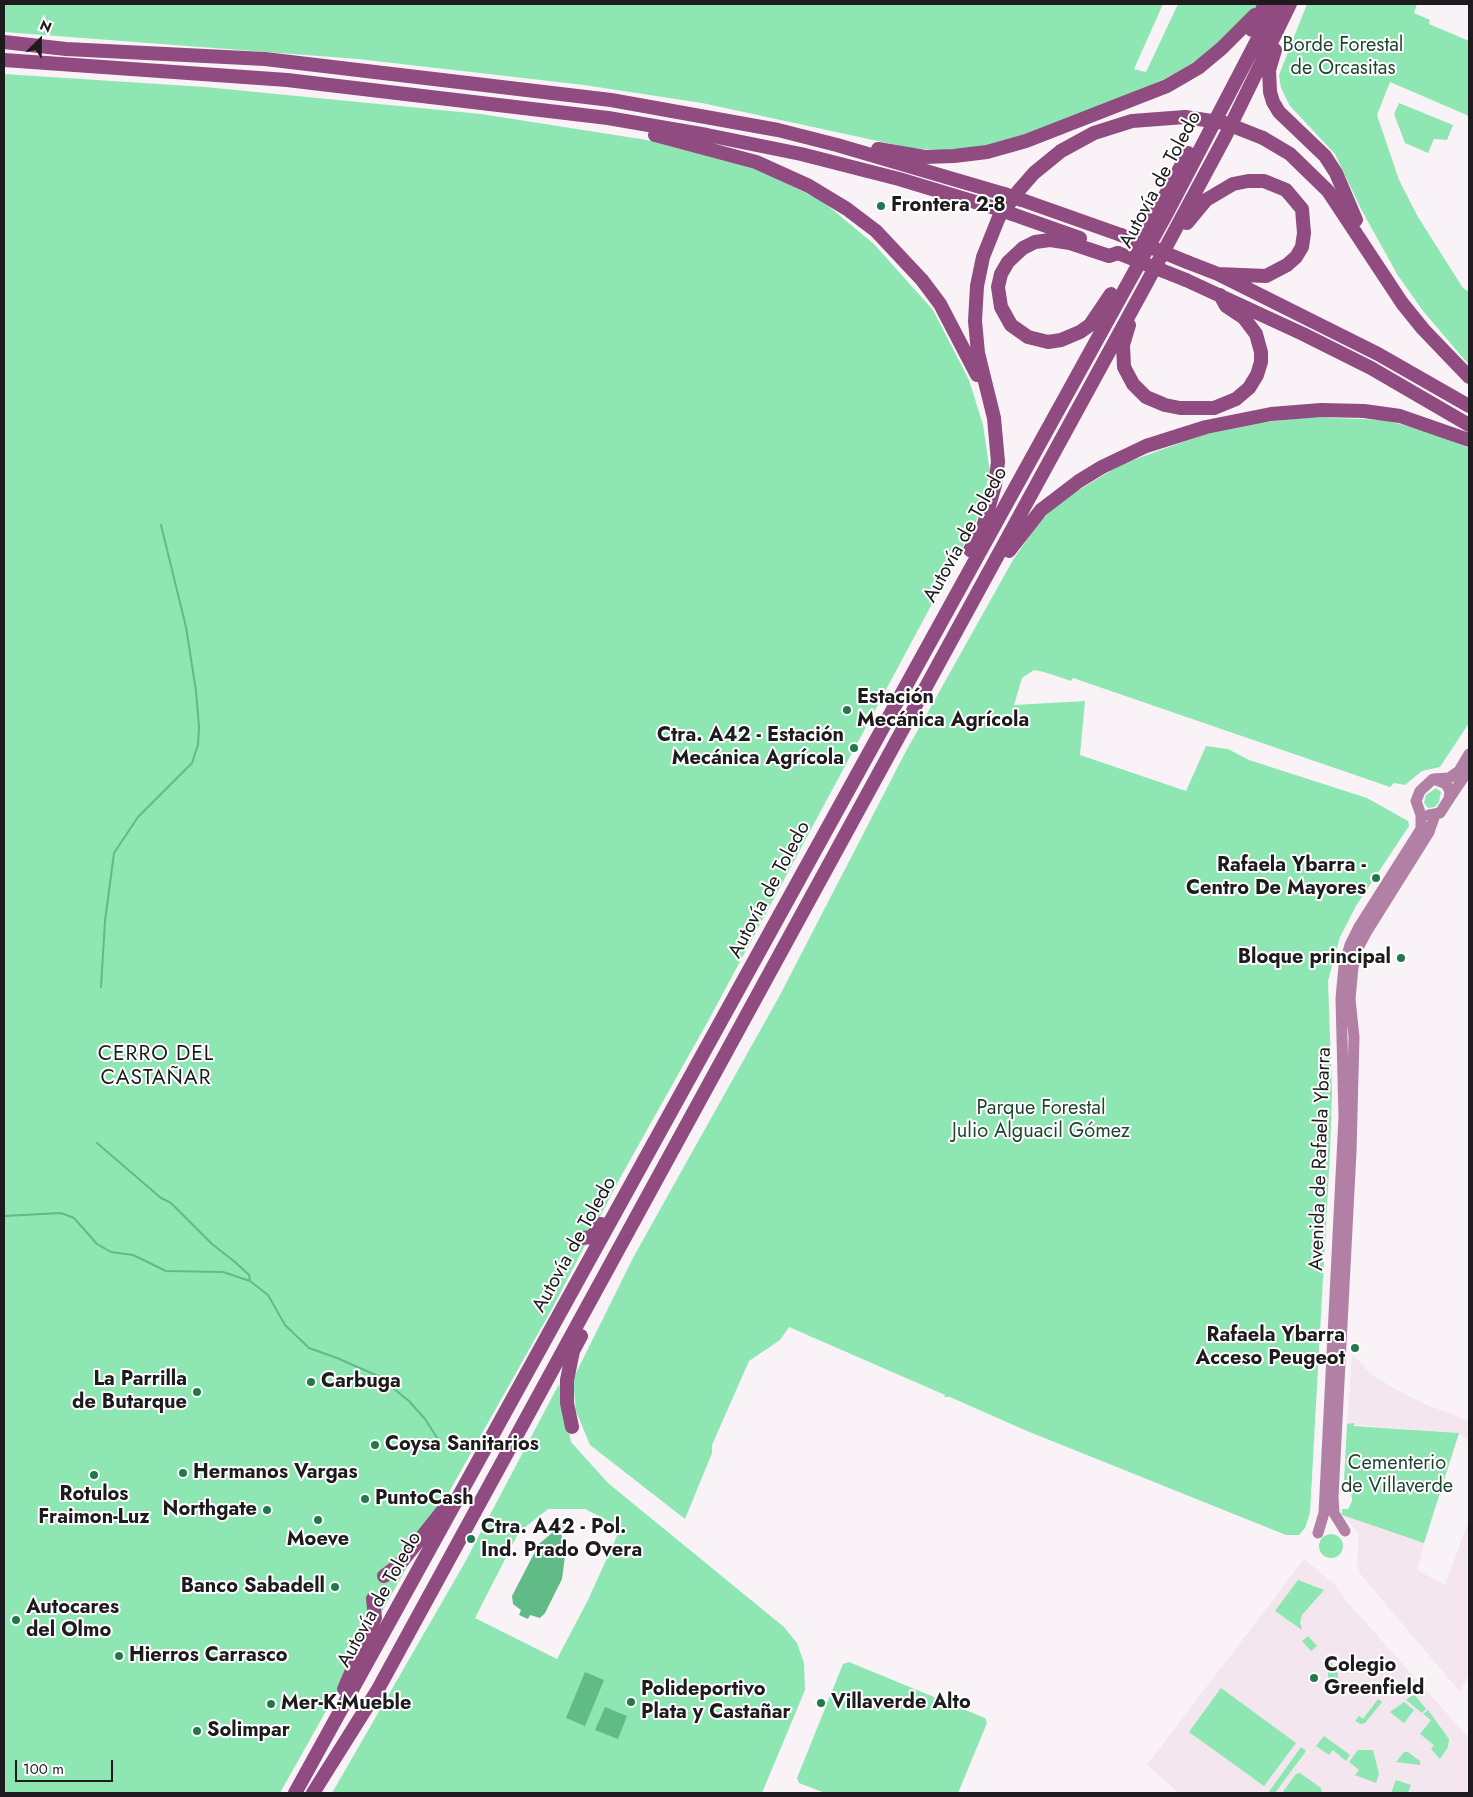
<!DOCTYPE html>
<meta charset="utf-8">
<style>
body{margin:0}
#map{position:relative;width:1473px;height:1797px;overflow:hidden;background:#f9f3f7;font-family:Jost,sans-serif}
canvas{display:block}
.frame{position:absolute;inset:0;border:5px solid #1d1b1d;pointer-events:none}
.north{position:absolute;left:15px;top:15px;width:50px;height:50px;-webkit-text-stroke:4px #fff;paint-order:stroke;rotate:23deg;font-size:14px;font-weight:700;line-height:20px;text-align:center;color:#1d1b1d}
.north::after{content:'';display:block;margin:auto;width:18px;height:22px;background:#1d1b1d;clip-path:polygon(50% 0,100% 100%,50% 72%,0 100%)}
.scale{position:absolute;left:15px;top:1760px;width:98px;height:22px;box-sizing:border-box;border:2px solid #1d1b1d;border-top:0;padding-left:6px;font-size:15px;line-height:18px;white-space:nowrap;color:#1d1b1d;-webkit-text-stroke:4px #fff;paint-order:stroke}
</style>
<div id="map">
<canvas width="1473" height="1797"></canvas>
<div class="frame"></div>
<div class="north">N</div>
<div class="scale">100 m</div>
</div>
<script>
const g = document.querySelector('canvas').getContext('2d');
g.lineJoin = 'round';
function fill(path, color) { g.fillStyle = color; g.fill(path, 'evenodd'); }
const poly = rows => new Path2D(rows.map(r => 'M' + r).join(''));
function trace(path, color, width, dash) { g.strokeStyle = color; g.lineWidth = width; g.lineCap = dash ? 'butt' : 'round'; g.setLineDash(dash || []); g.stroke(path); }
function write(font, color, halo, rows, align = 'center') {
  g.font = font + ' Jost,sans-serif'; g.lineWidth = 4; g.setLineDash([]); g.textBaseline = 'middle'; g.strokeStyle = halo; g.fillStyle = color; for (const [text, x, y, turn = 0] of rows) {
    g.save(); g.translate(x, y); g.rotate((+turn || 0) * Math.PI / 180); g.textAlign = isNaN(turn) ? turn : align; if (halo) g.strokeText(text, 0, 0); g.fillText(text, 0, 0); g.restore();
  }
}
const built = poly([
 [1352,1354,1371,1374,1395,1389,1425,1404,1469,1421,1469,1442,1459,1433,1347,1424],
 [1343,1515,1424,1543,1417,1570,1445,1585,1469,1520,1469,1674,1460,1692,1361,1575,1357,1566,1359,1534],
 [1304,1559,1335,1585,1348,1603,1469,1738,1469,1793,1179,1793,1147,1765]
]);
const green = poly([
 [4,4,1163,4,1134,69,1146,72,1178,4,1258,4,1238,27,1198,60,1165,79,1012,142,971,149,937,150,910,148,702,103,584,85,358,59,4,32],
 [1307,4,1417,4,1414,13,1430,20,1429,24,1469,41,1469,116,1390,82,1377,115,1399,180,1418,217,1463,288,1469,292,1469,365,1423,311,1397,274,1361,209,1335,154,1290,106,1281,88,1279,75],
 [4,74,205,87,481,114,647,140,753,168,821,200,874,244,933,310,969,380,983,425,990,472,976,522,707,1023,620,1178,553,1307,280,1793,4,1793],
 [1399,103,1453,125,1447,140,1434,139,1428,153,1405,143,1394,114],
 [1313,417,1384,420,1425,430,1469,448,1469,723,1440,767,1422,771,1405,785,1394,783,1390,787,1073,678,1071,681,1044,672,1034,670,1022,678,1014,705,1085,701,1080,755,1186,791,1206,746,1228,749,1249,760,1367,798,1408,821,1409,826,1356,906,1340,937,1328,981,1332,1091,1330,1152,1310,1513,1305,1528,1299,1535,1286,1535,1027,1431,950,1397,944,1397,945,1395,789,1327,780,1340,749,1361,712,1445,712,1453,685,1519,590,1445,576,1411,573,1379,634,1256,780,995,905,753,1013,560,1039,522,1059,502,1122,464,1208,433,1245,424],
 [1436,788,1441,792,1439,802,1435,807,1428,808,1424,803,1426,795],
 [559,1384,571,1442,608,1483,784,1627,797,1643,804,1663,805,1690,762,1793,332,1793,464,1564],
 [548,1509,585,1509,621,1527,588,1600,557,1659,475,1618,519,1532],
 [1354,1423,1354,1426,1459,1433,1424,1543,1342,1515,1342,1509,1348,1509,1352,1501,1351,1485,1350,1482,1344,1481,1347,1424],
 '1319 1546a12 12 0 1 1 24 0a12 12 0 1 1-24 0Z',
 [1298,1580,1324,1590,1302,1615,1300,1622,1302,1630,1275,1611],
 [1308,1636,1317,1646,1311,1651,1302,1641],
 [1328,1659,1337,1669,1338,1678,1332,1686,1328,1683,1328,1672,1322,1664],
 [849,1662,985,1718,987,1723,958,1793,825,1793,799,1783,797,1778,843,1664],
 [1221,1688,1296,1743,1264,1786,1189,1732],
 [1414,1694,1426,1709,1422,1713,1406,1700],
 [1378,1699,1382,1702,1365,1723,1361,1724,1355,1721,1359,1716,1363,1719],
 [1404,1702,1414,1710,1404,1723,1390,1712],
 [1428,1710,1449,1739,1448,1747,1440,1759,1431,1749,1434,1745,1420,1734,1431,1720,1423,1714],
 [1324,1736,1350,1755,1346,1761,1333,1750,1329,1755,1316,1746],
 [1301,1747,1306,1751,1275,1793,1268,1793],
 [1358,1750,1373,1750,1379,1774,1376,1783,1355,1775,1359,1770,1349,1762],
 [1404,1752,1408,1752,1420,1761,1420,1765,1396,1762],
 [1300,1773,1321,1788,1322,1793,1282,1793,1296,1774],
 [1396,1780,1411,1785,1408,1793,1391,1793]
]);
const water = poly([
 [559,1523,564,1526,561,1531,565,1556,562,1579,545,1613,540,1618,530,1615,528,1619,519,1615,521,1610,513,1604,512,1596,539,1544,553,1532],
 [585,1672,604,1680,585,1726,566,1718],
 [605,1707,627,1716,618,1739,595,1730]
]);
const stream = poly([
 [101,987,105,921,114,853,138,817,192,763,198,745,199,727,196,691,186,627,161,525],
 [97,1143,161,1198,171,1203,212,1244,235,1262,249,1275,250,1280],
 [4,1216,61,1213,74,1218,97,1244,111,1252,133,1255,166,1271,223,1272,250,1281,268,1295,285,1325,309,1348,337,1358,378,1376,409,1401,425,1419,441,1444]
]);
const secondary = poly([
 [1449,799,1469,769],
 [1429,815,1440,813,1449,799,1450,791,1446,784,1436,780],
 [1345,1531,1334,1513,1333,1497,1351,1152,1354,1037,1350,999,1353,967,1358,948,1367,931,1429,832,1435,815],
 [1318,1533,1324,1513,1344,1117,1341,998,1344,966,1350,945,1359,927,1421,829,1421,815,1416,801,1420,791,1433,779,1449,778,1459,771,1469,754]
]);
const highway = poly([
 [1252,30,1265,4],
 [4,42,66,49,265,59,611,100,778,130,837,145,1004,194],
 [1275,50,1269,70,1270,92,1273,102,1279,112,1325,156,1336,173,1356,220],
 [4,60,287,80,608,118,707,135,801,154,899,179,995,208],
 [655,135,756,162,809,186,847,209,876,231,922,280,940,304,977,375],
 [1263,138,1290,154,1328,191,1402,303,1423,329,1469,377],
 [878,149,925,157,954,156,987,152,1026,141,1167,86,1198,68,1222,48,1255,15],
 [1022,200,1121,235],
 [1012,214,1080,238],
 [1187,223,1206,200,1233,184,1248,181,1264,181,1286,190,1302,209,1304,233,1302,247,1296,257,1287,265,1266,276,1218,274],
 [1134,253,1188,153],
 [1187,262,1218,274,1378,354,1469,406],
 [1186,280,1303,334,1371,368,1469,425],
 [1111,294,1090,325,1080,332,1061,340,1048,342,1028,337,1011,325,1001,307,998,287,1001,274,1008,262,1023,248,1035,242,1050,240,1070,243,1109,256,1118,253],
 [1129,325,1123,345,1124,367,1133,384,1146,397,1165,405,1180,408,1214,408,1236,399,1249,388,1257,375,1261,362,1261,352,1256,334,1244,318,1226,306,1220,295],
 [970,550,984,524,995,485,998,462,994,418,978,353,975,321,977,286,983,257,999,217,1020,189,1034,173,1061,151,1094,133,1132,121,1185,117],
 [1009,551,1041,510,1079,481,1102,467,1146,446,1206,427,1271,414,1321,410,1364,411,1400,416,1469,440],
 [582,1238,592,1237,601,1224],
 [572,1427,567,1403,567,1380,573,1351,581,1336],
 [384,1576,400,1564,444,1509],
 [344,1689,375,1618,373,1599],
 [295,1793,1168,211,1276,4],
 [313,1793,377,1691,1144,288,1225,137,1290,4]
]);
const highwayBridge = poly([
 [1185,117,1225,123,1263,138],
 [1004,194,1022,200],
 [995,208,1012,214],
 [1121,235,1187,262],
 [1118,253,1186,280]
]);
const markers = [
 [881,206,5,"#20784c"],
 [847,710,5,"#20784c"],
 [854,748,5,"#20784c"],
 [1376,878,5,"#20784c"],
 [1401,958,5,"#20784c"],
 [1355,1348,5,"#20784c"],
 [311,1382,5,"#20784c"],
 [197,1392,5,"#20784c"],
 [375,1445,5,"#20784c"],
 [183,1473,5,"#20784c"],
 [94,1475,5,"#20784c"],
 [365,1499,5,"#20784c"],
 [267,1510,5,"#20784c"],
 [318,1520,5,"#20784c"],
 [471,1539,5,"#20784c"],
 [335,1587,5,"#20784c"],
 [16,1620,5,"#20784c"],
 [119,1656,5,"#20784c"],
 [1314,1678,5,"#20784c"],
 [631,1702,5,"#20784c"],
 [821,1703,5,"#20784c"],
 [271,1704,5,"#20784c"],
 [197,1731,5,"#20784c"]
];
const parkNames = [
 ["Borde Forestal",1343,46],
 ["de Orcasitas",1343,69],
 ["Parque Forestal",1041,1109],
 ["Julio Alguacil Gómez",1041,1132],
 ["Cementerio",1397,1464],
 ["de Villaverde",1397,1487]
];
const streetNames = [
 ["Autovía de Toledo",1161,180,-62],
 ["Autovía de Toledo",966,535,-61],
 ["Autovía de Toledo",770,890,-62],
 ["Avenida de Rafaela Ybarra",1321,1159,-88],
 ["Autovía de Toledo",575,1245,-61],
 ["Autovía de Toledo",380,1600,-61]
];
const poiNames = [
 ["Frontera 2-8",891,206],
 ["Estación",857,698],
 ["Mecánica Agrícola",857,721],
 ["Ctra. A42 - Estación",844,736,"right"],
 ["Mecánica Agrícola",844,759,"right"],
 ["Rafaela Ybarra -",1366,866,"right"],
 ["Centro De Mayores",1366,889,"right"],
 ["Bloque principal",1391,958,"right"],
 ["Rafaela Ybarra",1345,1336,"right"],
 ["Acceso Peugeot",1345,1359,"right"],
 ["La Parrilla",187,1380,"right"],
 ["de Butarque",187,1403,"right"],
 ["Carbuga",321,1382],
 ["Coysa Sanitarios",385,1445],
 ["Hermanos Vargas",193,1473],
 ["Rotulos",94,1495,"center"],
 ["Fraimon-Luz",94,1518,"center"],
 ["PuntoCash",375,1499],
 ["Northgate",257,1510,"right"],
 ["Ctra. A42 - Pol.",481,1528],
 ["Ind. Prado Overa",481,1551],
 ["Moeve",318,1540,"center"],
 ["Banco Sabadell",325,1587,"right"],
 ["Autocares",26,1608],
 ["del Olmo",26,1631],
 ["Hierros Carrasco",129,1656],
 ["Colegio",1324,1666],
 ["Greenfield",1324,1689],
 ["Polideportivo",641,1690],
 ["Plata y Castañar",641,1713],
 ["Villaverde Alto",831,1703],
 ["Mer-K-Mueble",281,1704],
 ["Solimpar",207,1731]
];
const neighbourhoodNames = [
 ["CERRO DEL",156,1055],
 ["CASTAÑAR",156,1079]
];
fill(built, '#f3e6ef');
fill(green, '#8ee7b2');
fill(water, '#60bb87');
trace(stream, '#60bb87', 2);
trace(secondary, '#b280a4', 11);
trace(highway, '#904b80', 14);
trace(highwayBridge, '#904b80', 14);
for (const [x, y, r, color] of markers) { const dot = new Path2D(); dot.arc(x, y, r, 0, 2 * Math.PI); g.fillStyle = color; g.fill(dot); trace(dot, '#fff', 2); }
write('20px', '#1f452f', '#fff', parkNames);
write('20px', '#1d1b1d', '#fff', streetNames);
write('bold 20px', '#1d1b1d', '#fff', poiNames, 'left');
g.letterSpacing = '1px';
write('21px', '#1d1b1d', '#fff', neighbourhoodNames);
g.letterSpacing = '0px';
</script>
